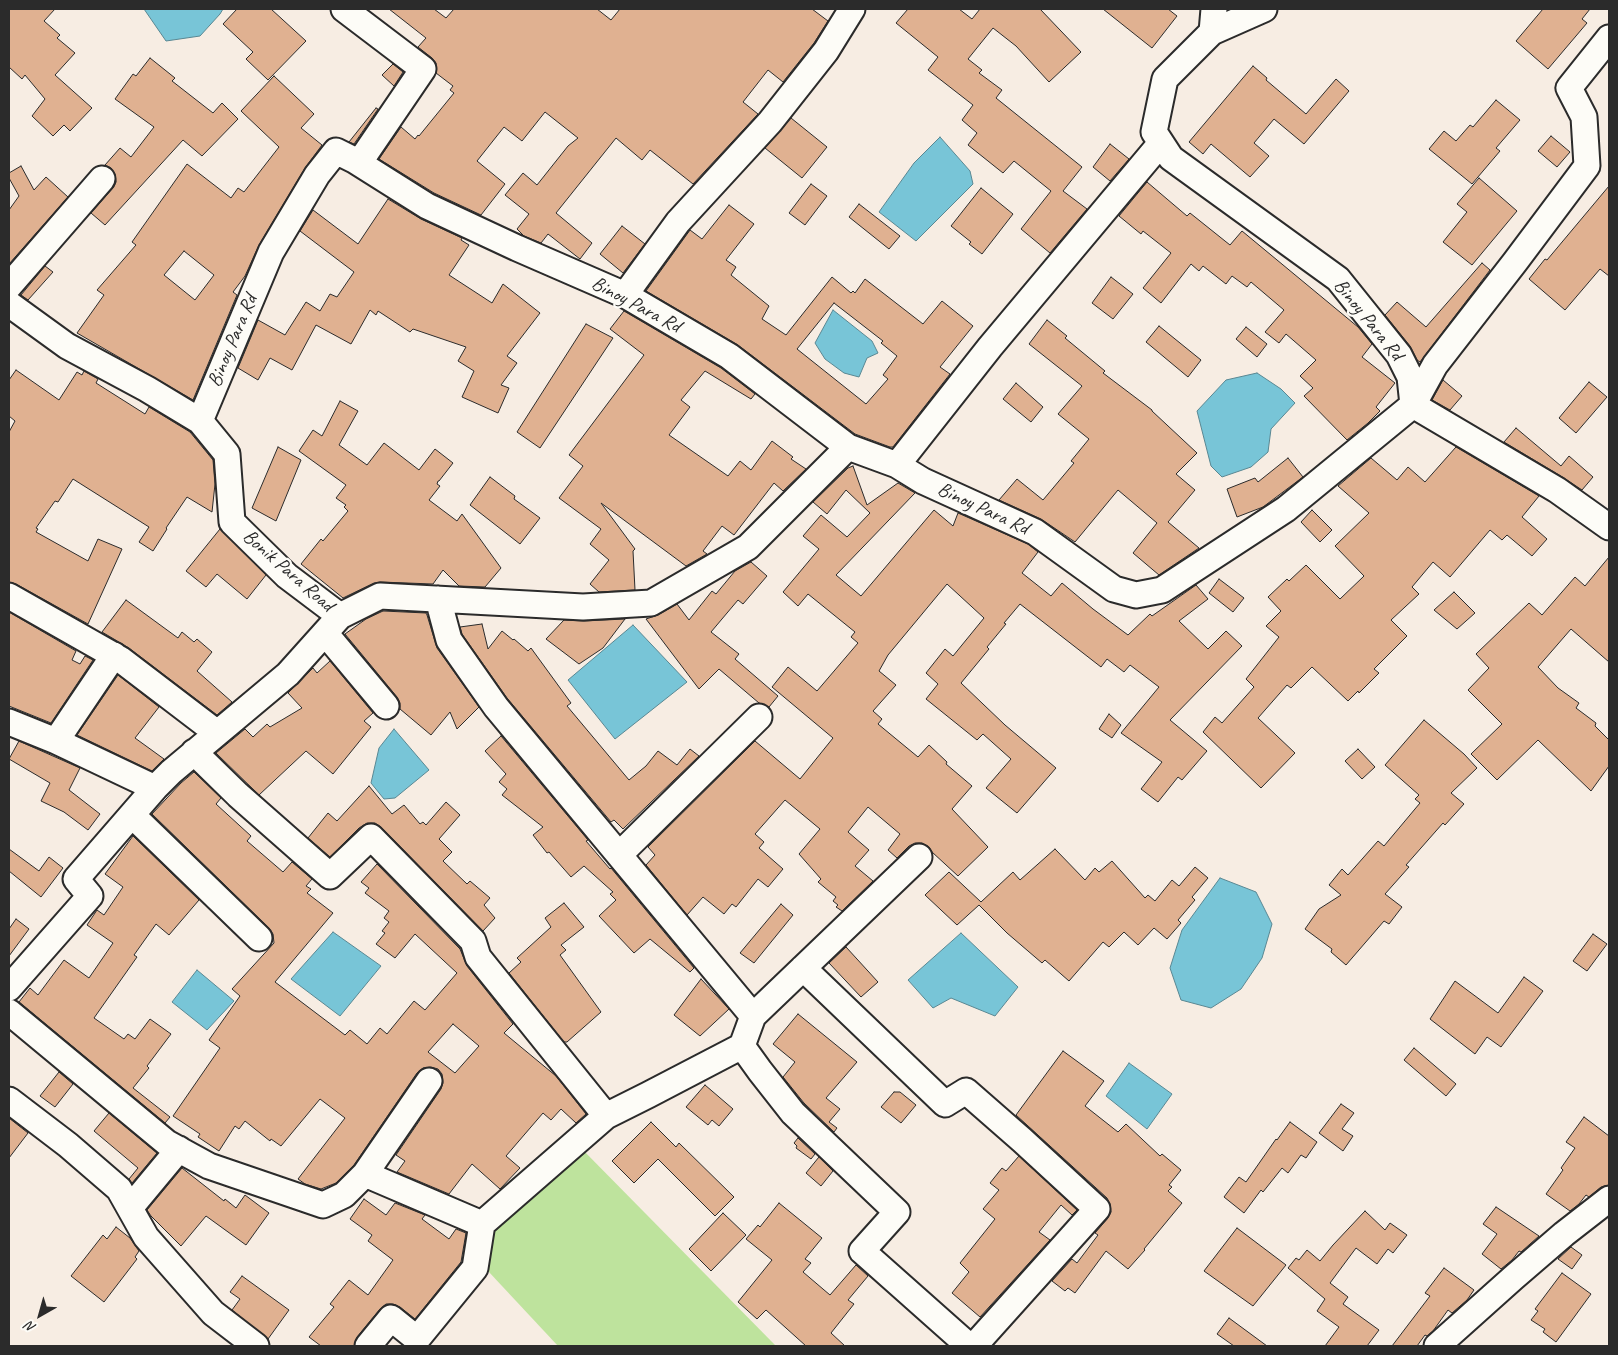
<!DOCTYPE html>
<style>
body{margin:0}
#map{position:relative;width:1618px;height:1355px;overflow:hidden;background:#f7ede3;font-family:Caveat,sans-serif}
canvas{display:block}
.frame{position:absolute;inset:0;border:10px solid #2b2b2b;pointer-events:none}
.north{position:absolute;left:15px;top:1290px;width:50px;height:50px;-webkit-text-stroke:4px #fdfcf7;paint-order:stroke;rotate:218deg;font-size:14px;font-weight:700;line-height:20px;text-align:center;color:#2b2b2b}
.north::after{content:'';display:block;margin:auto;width:18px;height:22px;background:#2b2b2b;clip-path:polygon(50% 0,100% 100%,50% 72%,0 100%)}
</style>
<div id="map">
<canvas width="1618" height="1355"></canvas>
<div class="frame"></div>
<div class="north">N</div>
</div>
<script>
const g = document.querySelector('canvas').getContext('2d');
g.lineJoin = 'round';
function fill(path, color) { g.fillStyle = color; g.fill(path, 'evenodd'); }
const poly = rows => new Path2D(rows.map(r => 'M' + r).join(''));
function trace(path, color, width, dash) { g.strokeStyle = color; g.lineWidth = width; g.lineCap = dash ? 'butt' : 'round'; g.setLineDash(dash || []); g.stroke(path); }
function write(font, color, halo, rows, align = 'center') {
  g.font = font + ' Caveat,sans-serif'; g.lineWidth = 4.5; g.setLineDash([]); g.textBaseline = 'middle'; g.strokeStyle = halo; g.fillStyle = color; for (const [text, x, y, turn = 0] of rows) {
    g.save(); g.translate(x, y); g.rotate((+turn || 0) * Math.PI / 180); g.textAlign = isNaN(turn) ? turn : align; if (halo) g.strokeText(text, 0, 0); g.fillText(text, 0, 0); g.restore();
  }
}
const green = poly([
 [580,1147,776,1346,558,1346,488,1271,489,1233]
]);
const water = poly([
 [144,9,223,9,220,14,200,36,166,41,144,9],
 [940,137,970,171,973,184,916,241,879,212,914,163,940,137],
 [833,310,872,341,878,353,867,358,859,377,844,373,825,359,815,343,833,310],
 [1257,373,1281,389,1295,403,1271,429,1268,452,1251,467,1222,477,1211,466,1197,411,1226,380,1257,373],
 [633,625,687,682,615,739,568,680,633,625],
 [394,729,429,770,395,798,384,799,371,783,379,748,394,729],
 [1220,878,1256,892,1272,924,1262,958,1241,989,1211,1008,1181,1000,1170,968,1182,930,1220,878],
 [333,932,381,966,340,1016,291,979,333,932],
 [961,933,1018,987,995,1016,951,998,933,1008,908,980,961,933],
 [197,970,234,1001,207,1030,172,1002,197,970],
 [1129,1063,1172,1094,1147,1129,1106,1096,1129,1063]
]);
const building = poly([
 [9,9,55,9,44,21,60,35,57,38,75,53,55,75,92,108,70,131,64,125,53,136,32,116,45,99,25,75,22,79,9,67,9,9],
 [237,9,271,9,306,41,268,80,246,59,253,52,223,24,237,9],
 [389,9,434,9,446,18,454,9,597,9,611,20,620,9,812,9,828,21,814,43,783,82,768,70,743,102,758,114,693,184,650,150,642,160,616,138,556,213,592,243,580,259,548,234,541,243,524,236,517,229,529,214,505,195,523,173,537,185,568,146,578,138,545,112,522,141,504,127,477,161,505,184,481,215,434,193,379,159,401,127,415,139,418,135,419,136,454,93,450,90,453,86,436,73,436,63,432,58,418,47,426,38,389,9],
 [908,9,959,9,972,19,980,9,1040,9,1081,52,1049,82,1016,46,993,28,968,59,982,70,979,73,1002,90,996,98,1082,167,1063,191,1087,209,1050,253,1021,229,1051,191,1014,161,1003,173,968,145,977,133,962,120,973,105,928,70,938,57,896,23,908,9],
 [1103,9,1168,9,1177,16,1152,48,1103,9],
 [1543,9,1590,9,1582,19,1587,23,1548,69,1516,41,1543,9],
 [150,58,175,78,172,81,213,113,222,103,238,119,202,156,183,140,105,225,91,213,113,188,116,182,115,174,111,168,105,165,120,148,131,157,154,127,115,99,133,74,136,76,150,58],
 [393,64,403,72,394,86,382,75,393,64],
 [1253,66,1267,78,1266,80,1306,114,1336,79,1349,91,1304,144,1274,119,1254,143,1269,156,1250,177,1211,144,1203,154,1189,142,1253,66],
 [274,76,314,114,301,128,322,145,305,168,259,245,245,276,233,292,237,295,193,400,77,333,104,295,97,290,136,245,132,242,187,164,231,198,238,188,244,192,279,147,241,111,274,76],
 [184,251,214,275,195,300,164,275,184,251],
 [1496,100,1520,120,1496,148,1500,151,1472,184,1429,149,1444,131,1456,141,1470,125,1473,127,1496,100],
 [376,108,378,109,354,144,349,142,376,108],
 [791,118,827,147,802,178,765,148,791,118],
 [1551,136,1570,152,1557,167,1538,151,1551,136],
 [1110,144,1129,159,1110,181,1093,167,1110,144],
 [21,166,34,190,46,177,68,197,9,264,9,210,19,196,9,178,9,173,21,166],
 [1479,178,1517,211,1472,265,1443,242,1467,212,1457,204,1479,178],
 [1147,182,1187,216,1190,213,1230,245,1242,231,1358,327,1372,344,1362,357,1395,383,1376,407,1380,411,1368,423,1347,440,1304,396,1313,388,1300,376,1316,360,1286,334,1279,343,1265,332,1284,310,1251,282,1247,287,1232,276,1226,284,1203,266,1199,271,1191,264,1161,303,1143,288,1171,253,1143,231,1141,234,1119,216,1147,182],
 [811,184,827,196,805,225,789,213,811,184],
 [1609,186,1609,276,1600,269,1565,310,1529,279,1545,259,1547,260,1609,186],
 [981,188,1013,214,982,254,969,244,971,242,951,226,981,188],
 [388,199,421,219,462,238,461,240,469,245,449,275,492,303,503,284,540,313,507,356,517,363,501,385,509,388,498,413,462,397,474,371,458,361,466,347,413,329,410,332,378,311,376,315,370,310,351,344,316,325,292,370,270,358,258,380,238,368,258,320,285,335,306,302,320,311,330,294,337,297,354,272,300,231,313,210,358,244,388,199],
 [859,204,900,236,889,249,849,217,859,204],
 [729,205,754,224,726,260,736,267,731,275,769,306,762,319,786,335,832,277,851,293,853,291,855,293,865,279,923,324,942,301,973,326,940,367,950,374,893,447,890,447,855,434,738,345,646,291,690,230,702,239,729,205],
 [834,303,883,341,881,343,897,356,883,375,888,379,866,404,797,349,834,303],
 [622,226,645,244,623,273,600,254,622,226],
 [1482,263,1490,270,1420,362,1417,360,1410,346,1385,315,1397,302,1426,327,1482,263],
 [45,266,53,272,28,300,21,295,45,266],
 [1111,277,1133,294,1113,319,1092,303,1111,277],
 [624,311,721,368,755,394,751,399,705,371,681,400,690,407,669,435,728,476,740,461,751,470,772,441,793,457,791,459,806,469,783,491,774,483,734,535,722,526,703,551,707,554,686,566,601,503,635,549,633,551,635,590,599,592,590,584,609,560,590,544,601,529,559,498,583,466,569,455,644,355,610,329,624,311],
 [1047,320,1067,336,1065,338,1105,371,1103,373,1152,410,1152,411,1197,453,1176,474,1195,490,1168,522,1199,548,1159,575,1133,553,1157,523,1118,490,1075,542,1041,519,999,500,1017,479,1043,500,1074,463,1071,461,1089,439,1058,414,1082,386,1029,344,1047,320],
 [586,324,613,338,540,448,517,432,586,324],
 [1159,326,1201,360,1188,377,1146,342,1159,326],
 [1246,327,1267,344,1257,357,1236,339,1246,327],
 [16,370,59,400,77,372,82,375,84,371,98,379,96,383,145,414,149,407,190,432,213,460,215,484,212,512,187,497,166,528,167,529,153,551,139,542,149,527,73,479,58,502,55,501,36,528,38,529,36,532,88,561,98,539,122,549,88,624,16,584,9,582,9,432,15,421,9,416,9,380,16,370],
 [1443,380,1462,396,1450,410,1432,400,1443,380],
 [1589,382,1607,397,1576,433,1559,418,1589,382],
 [1016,383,1043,407,1031,422,1003,399,1016,383],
 [340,401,358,411,339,445,367,465,384,443,419,470,435,449,453,463,439,481,438,481,437,484,440,486,429,500,457,521,462,514,501,568,485,587,459,586,443,570,433,584,380,582,374,583,343,598,301,564,321,539,323,541,348,511,344,507,346,505,336,498,346,485,299,451,313,430,322,436,340,401],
 [1516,428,1561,466,1569,456,1593,477,1582,490,1564,478,1504,442,1516,428],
 [278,447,301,460,276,521,252,508,278,447],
 [1456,447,1539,496,1522,517,1547,539,1532,556,1507,535,1502,540,1490,530,1450,577,1433,562,1412,587,1419,594,1391,620,1407,636,1374,669,1379,673,1359,693,1358,691,1348,701,1312,667,1291,688,1287,685,1258,718,1295,753,1261,788,1203,732,1215,717,1222,723,1254,687,1246,679,1279,637,1266,626,1281,611,1268,597,1287,579,1289,581,1306,565,1340,599,1364,576,1335,546,1369,513,1338,486,1371,458,1397,480,1408,467,1425,482,1456,447],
 [1288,458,1303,477,1263,507,1237,517,1227,489,1255,478,1258,482,1288,458],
 [853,466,867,505,898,483,915,493,836,575,861,596,934,510,953,526,958,513,1028,544,1038,552,1022,573,1051,596,1062,583,1093,609,1128,635,1150,614,1152,616,1196,585,1208,599,1179,621,1208,649,1226,631,1242,646,1170,720,1207,751,1182,780,1178,777,1158,802,1141,789,1162,762,1121,733,1159,687,1130,665,1124,672,1107,659,1101,667,1020,604,1004,623,1006,624,987,647,989,649,961,683,1005,725,1056,768,1017,813,986,788,1011,759,983,734,977,740,926,699,938,684,926,673,945,649,953,656,984,618,947,584,888,655,879,671,896,685,873,711,882,719,878,724,918,757,929,745,947,762,946,764,972,786,952,809,988,847,958,876,932,852,929,847,922,843,915,843,909,846,897,858,888,850,900,834,868,807,848,832,869,850,855,866,873,881,842,911,836,907,838,905,833,901,836,897,818,882,821,879,799,854,820,829,785,800,755,834,764,842,759,848,783,869,768,887,758,879,736,907,732,904,724,914,703,897,687,915,646,865,655,855,648,847,755,741,800,779,833,738,772,687,788,667,817,691,858,643,851,637,855,632,808,594,798,606,783,592,819,549,803,536,821,515,847,537,870,513,846,490,827,514,813,502,848,468,853,466],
 [490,477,515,496,514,499,540,518,520,544,470,505,490,477],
 [1312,510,1332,530,1320,542,1301,522,1312,510],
 [220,529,266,575,247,599,217,574,206,587,186,571,220,529],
 [1609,557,1609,662,1571,629,1538,667,1558,688,1579,703,1576,708,1596,723,1595,726,1609,740,1609,766,1591,791,1538,740,1497,780,1471,754,1502,724,1468,690,1489,668,1476,654,1529,603,1542,615,1575,577,1585,586,1609,557],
 [751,562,767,576,743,604,738,600,711,632,739,654,735,659,778,696,769,707,759,703,719,669,699,689,646,619,658,615,677,604,689,620,712,591,716,594,735,571,751,562],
 [1219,579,1244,598,1233,612,1209,593,1219,579],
 [1454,592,1475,613,1457,629,1434,610,1454,592],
 [126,600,178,638,182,632,194,642,197,639,212,652,197,671,232,702,217,715,129,648,102,632,126,600],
 [383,611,426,613,427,615,437,648,479,707,457,729,450,712,431,735,400,709,400,703,397,697,345,634,366,619,383,611],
 [9,612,76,651,72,660,80,664,85,656,93,660,51,723,9,706,9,612],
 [625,619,603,648,579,664,546,639,564,620,584,621,625,619],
 [482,624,488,649,502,631,513,640,514,639,528,651,531,648,571,703,567,706,629,780,646,766,658,751,677,765,690,749,699,756,623,829,614,820,611,822,507,698,462,634,460,627,482,624],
 [330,661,373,713,364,721,371,727,333,774,306,751,259,795,216,753,245,729,253,737,267,724,270,727,302,708,288,693,313,668,317,673,330,661],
 [118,675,159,707,135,738,164,759,152,771,77,735,118,675],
 [1109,714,1121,725,1112,738,1099,729,1109,714],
 [1424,720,1464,754,1477,768,1451,793,1464,804,1445,825,1443,823,1406,865,1409,867,1385,894,1402,907,1389,924,1384,921,1346,965,1331,952,1332,949,1305,929,1319,909,1341,895,1329,885,1342,869,1348,875,1378,841,1384,846,1420,803,1415,799,1419,795,1385,765,1424,720],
 [501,736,588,840,586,841,610,869,611,868,694,968,690,972,650,939,634,953,599,916,616,900,610,894,613,892,584,866,571,877,549,852,547,853,533,835,543,827,502,795,507,789,499,782,506,774,485,751,501,736],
 [19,741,80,768,69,790,100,814,88,830,64,812,41,801,50,783,9,759,19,741],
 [1358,749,1375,767,1362,779,1345,761,1358,749],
 [194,772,221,798,216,804,251,836,247,841,283,872,292,862,312,879,306,886,311,889,307,893,333,913,275,982,345,1035,350,1030,367,1044,380,1028,387,1034,414,1001,425,1010,457,973,415,934,395,958,376,944,385,933,382,931,389,922,384,918,389,911,365,893,369,888,361,882,377,864,460,949,467,966,513,1024,504,1033,556,1076,586,1114,576,1123,561,1109,551,1120,543,1113,506,1156,520,1168,500,1189,472,1164,449,1194,397,1172,405,1161,396,1155,441,1089,443,1083,442,1074,438,1069,431,1067,423,1068,417,1073,354,1165,336,1183,321,1189,305,1184,298,1179,345,1118,320,1099,281,1146,271,1139,270,1141,245,1121,239,1129,235,1126,219,1151,198,1137,200,1134,173,1116,220,1048,209,1040,240,996,232,989,274,943,273,934,269,928,152,814,181,783,194,772],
 [453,1024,479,1046,455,1073,428,1052,453,1024],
 [369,786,392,814,404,805,420,824,423,822,426,825,446,802,460,815,439,839,452,852,443,861,467,884,470,881,490,898,484,905,495,918,483,931,381,827,375,823,367,823,359,828,330,857,308,838,328,813,337,821,369,786],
 [133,836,199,900,169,935,156,924,134,955,137,957,94,1018,124,1039,128,1034,135,1039,150,1019,171,1034,147,1066,149,1068,133,1088,170,1117,165,1123,19,1002,30,988,38,995,64,960,89,978,113,943,87,925,97,910,104,915,123,887,105,874,133,836],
 [9,849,39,871,49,857,63,868,41,897,9,871,9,849],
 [1055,849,1085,880,1095,868,1099,872,1112,861,1145,898,1148,895,1155,901,1172,880,1179,886,1195,867,1208,878,1192,897,1195,900,1178,920,1181,923,1167,939,1154,928,1138,945,1124,932,1109,947,1103,942,1069,981,1045,960,1042,963,1007,933,979,905,957,925,925,895,949,872,981,902,1013,872,1020,880,1055,849],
 [564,903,584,927,561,945,566,950,560,955,601,1012,567,1042,564,1042,509,973,521,962,517,958,551,927,545,918,564,903],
 [781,904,793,915,754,963,740,953,781,904],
 [16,919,29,929,9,956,9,929,16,919],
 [1593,934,1607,944,1587,971,1573,961,1593,934],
 [846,947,878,982,861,997,829,963,846,947],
 [1524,977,1543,991,1501,1047,1487,1037,1475,1054,1430,1019,1455,981,1498,1013,1524,977],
 [701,979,729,1009,700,1036,674,1015,701,979],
 [798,1014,857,1062,826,1098,840,1109,829,1122,837,1128,834,1132,804,1103,783,1077,795,1062,773,1044,798,1014],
 [1414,1048,1456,1084,1446,1096,1404,1060,1414,1048],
 [1063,1051,1104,1081,1085,1106,1118,1132,1126,1124,1160,1156,1162,1154,1181,1170,1169,1185,1172,1187,1168,1191,1182,1203,1144,1249,1145,1250,1128,1269,1106,1251,1075,1293,1068,1288,1065,1291,1052,1281,1072,1259,1077,1263,1098,1235,1095,1233,1108,1218,1111,1212,1110,1204,1107,1198,1016,1115,1063,1051],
 [59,1072,73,1084,55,1107,40,1096,59,1072],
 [705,1085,733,1109,719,1126,712,1120,708,1125,686,1107,705,1085],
 [894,1092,900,1092,916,1105,901,1123,881,1107,894,1092],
 [1341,1104,1354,1113,1342,1129,1353,1136,1343,1151,1319,1133,1341,1104],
 [109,1113,157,1153,132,1183,129,1179,138,1168,94,1131,109,1113],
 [1584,1117,1609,1136,1609,1185,1601,1187,1589,1197,1586,1195,1579,1204,1570,1211,1546,1194,1563,1170,1561,1168,1575,1148,1566,1142,1584,1117],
 [9,1118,28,1133,9,1158,9,1118],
 [651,1122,676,1147,679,1143,734,1197,715,1216,658,1159,634,1183,612,1161,651,1122],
 [1290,1122,1317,1142,1306,1158,1301,1155,1288,1173,1282,1168,1263,1192,1261,1190,1244,1213,1224,1197,1239,1177,1246,1182,1276,1139,1277,1140,1290,1122],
 [798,1138,815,1154,811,1159,796,1148,797,1146,794,1143,798,1138],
 [1019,1156,1077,1210,1072,1215,1061,1205,1039,1232,1050,1240,980,1317,952,1293,969,1272,960,1263,995,1219,983,1209,999,1190,990,1183,1002,1168,1006,1171,1019,1156],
 [819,1157,833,1171,821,1186,806,1173,819,1157],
 [182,1168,224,1201,225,1199,236,1208,245,1195,269,1213,246,1245,206,1216,181,1246,151,1216,147,1210,182,1168],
 [364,1199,386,1215,395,1203,425,1215,422,1219,449,1239,456,1229,466,1233,461,1262,415,1319,400,1307,393,1304,386,1304,380,1309,357,1337,354,1346,321,1346,309,1337,334,1307,330,1304,349,1280,368,1295,393,1260,368,1241,372,1235,350,1219,364,1199],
 [779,1203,822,1238,805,1259,811,1263,803,1272,830,1295,856,1265,868,1276,848,1300,854,1304,831,1333,845,1346,806,1346,766,1310,757,1319,738,1302,772,1260,746,1239,758,1225,760,1227,779,1203],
 [1496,1207,1539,1236,1521,1252,1519,1251,1512,1260,1501,1269,1482,1254,1497,1234,1483,1224,1496,1207],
 [1365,1211,1385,1230,1390,1223,1407,1235,1393,1253,1388,1249,1377,1264,1356,1248,1330,1283,1348,1297,1343,1304,1379,1330,1367,1346,1325,1346,1339,1327,1317,1311,1325,1299,1288,1268,1296,1258,1299,1260,1307,1250,1320,1261,1333,1245,1365,1211],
 [723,1213,746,1235,711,1271,689,1249,723,1213],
 [116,1227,130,1238,139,1251,135,1257,137,1259,104,1302,71,1276,103,1235,107,1239,116,1227],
 [1237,1228,1286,1265,1253,1306,1204,1271,1237,1228],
 [1571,1247,1582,1255,1572,1269,1558,1259,1571,1247],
 [1444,1268,1474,1290,1467,1300,1452,1313,1448,1310,1433,1331,1427,1336,1425,1335,1417,1346,1392,1346,1430,1296,1425,1293,1444,1268],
 [1562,1273,1591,1294,1556,1342,1543,1332,1545,1329,1531,1320,1538,1311,1535,1309,1562,1273],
 [242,1276,289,1310,268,1339,232,1310,240,1299,230,1292,242,1276],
 [1229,1318,1267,1346,1234,1346,1217,1334,1229,1318]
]);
const minor = poly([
 [344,9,423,69,359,163],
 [1212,32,1264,9],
 [1609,38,1569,88,1584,117,1587,166,1515,262,1435,365,1413,405,1557,490,1609,527],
 [9,286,102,179],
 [625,295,678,222,770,122,826,51,852,9],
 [9,304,67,346,147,389,200,421,227,454,232,522,287,576,340,616,288,674,171,772,155,788,76,879,90,896,9,988],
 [200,421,271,252,317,175,336,151,354,160,427,206,517,248,625,295,729,356,848,447,897,465,923,481,1035,532,1114,589,1136,595,1162,590,1286,509,1413,405,1410,377,1399,355,1338,279,1171,158,1154,132,1165,79,1212,32,1214,9],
 [897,465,990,347,1161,143],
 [9,596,120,659,217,733],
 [438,599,449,640,496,707,753,1016,742,1046,760,1071,793,1113,897,1212,862,1251,969,1346],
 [340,616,380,596,583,607,651,603,748,547,848,447],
 [325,633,386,706],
 [9,722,56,741,114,655],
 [56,741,155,788],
 [194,752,238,795,330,876,371,837,473,941,478,957,606,1116],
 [132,815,259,938],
 [619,855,759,717],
 [803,968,945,1104,966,1091,1022,1140,1097,1209,974,1346],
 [9,1012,167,1143,209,1166,323,1205,344,1195,365,1174,482,1224,606,1116,648,1095,742,1046],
 [753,1016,919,857],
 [9,1100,68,1145,119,1189,146,1237,213,1313,256,1346],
 [365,1174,429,1081],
 [130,1208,179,1149],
 [368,1346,391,1318,417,1339,475,1268,482,1224],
 [1437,1346,1513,1278,1564,1234,1609,1199]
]);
const streetNames = [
 ["Binoy Para Rd",636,305,28],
 ["Binoy Para Rd",1368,320,51],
 ["Binoy Para Rd",233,341,-67],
 ["Binoy Para Rd",983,509,25],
 ["Bonik Para Road",288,571,41]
];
fill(green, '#bee39d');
fill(water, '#78c5d7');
trace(water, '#598792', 1);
fill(building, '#e0b191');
trace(building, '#2b2b2b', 1);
trace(minor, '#2b2b2b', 29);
trace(minor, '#fdfcf7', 25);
write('20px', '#2b2b2b', '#fdfcf7', streetNames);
</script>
